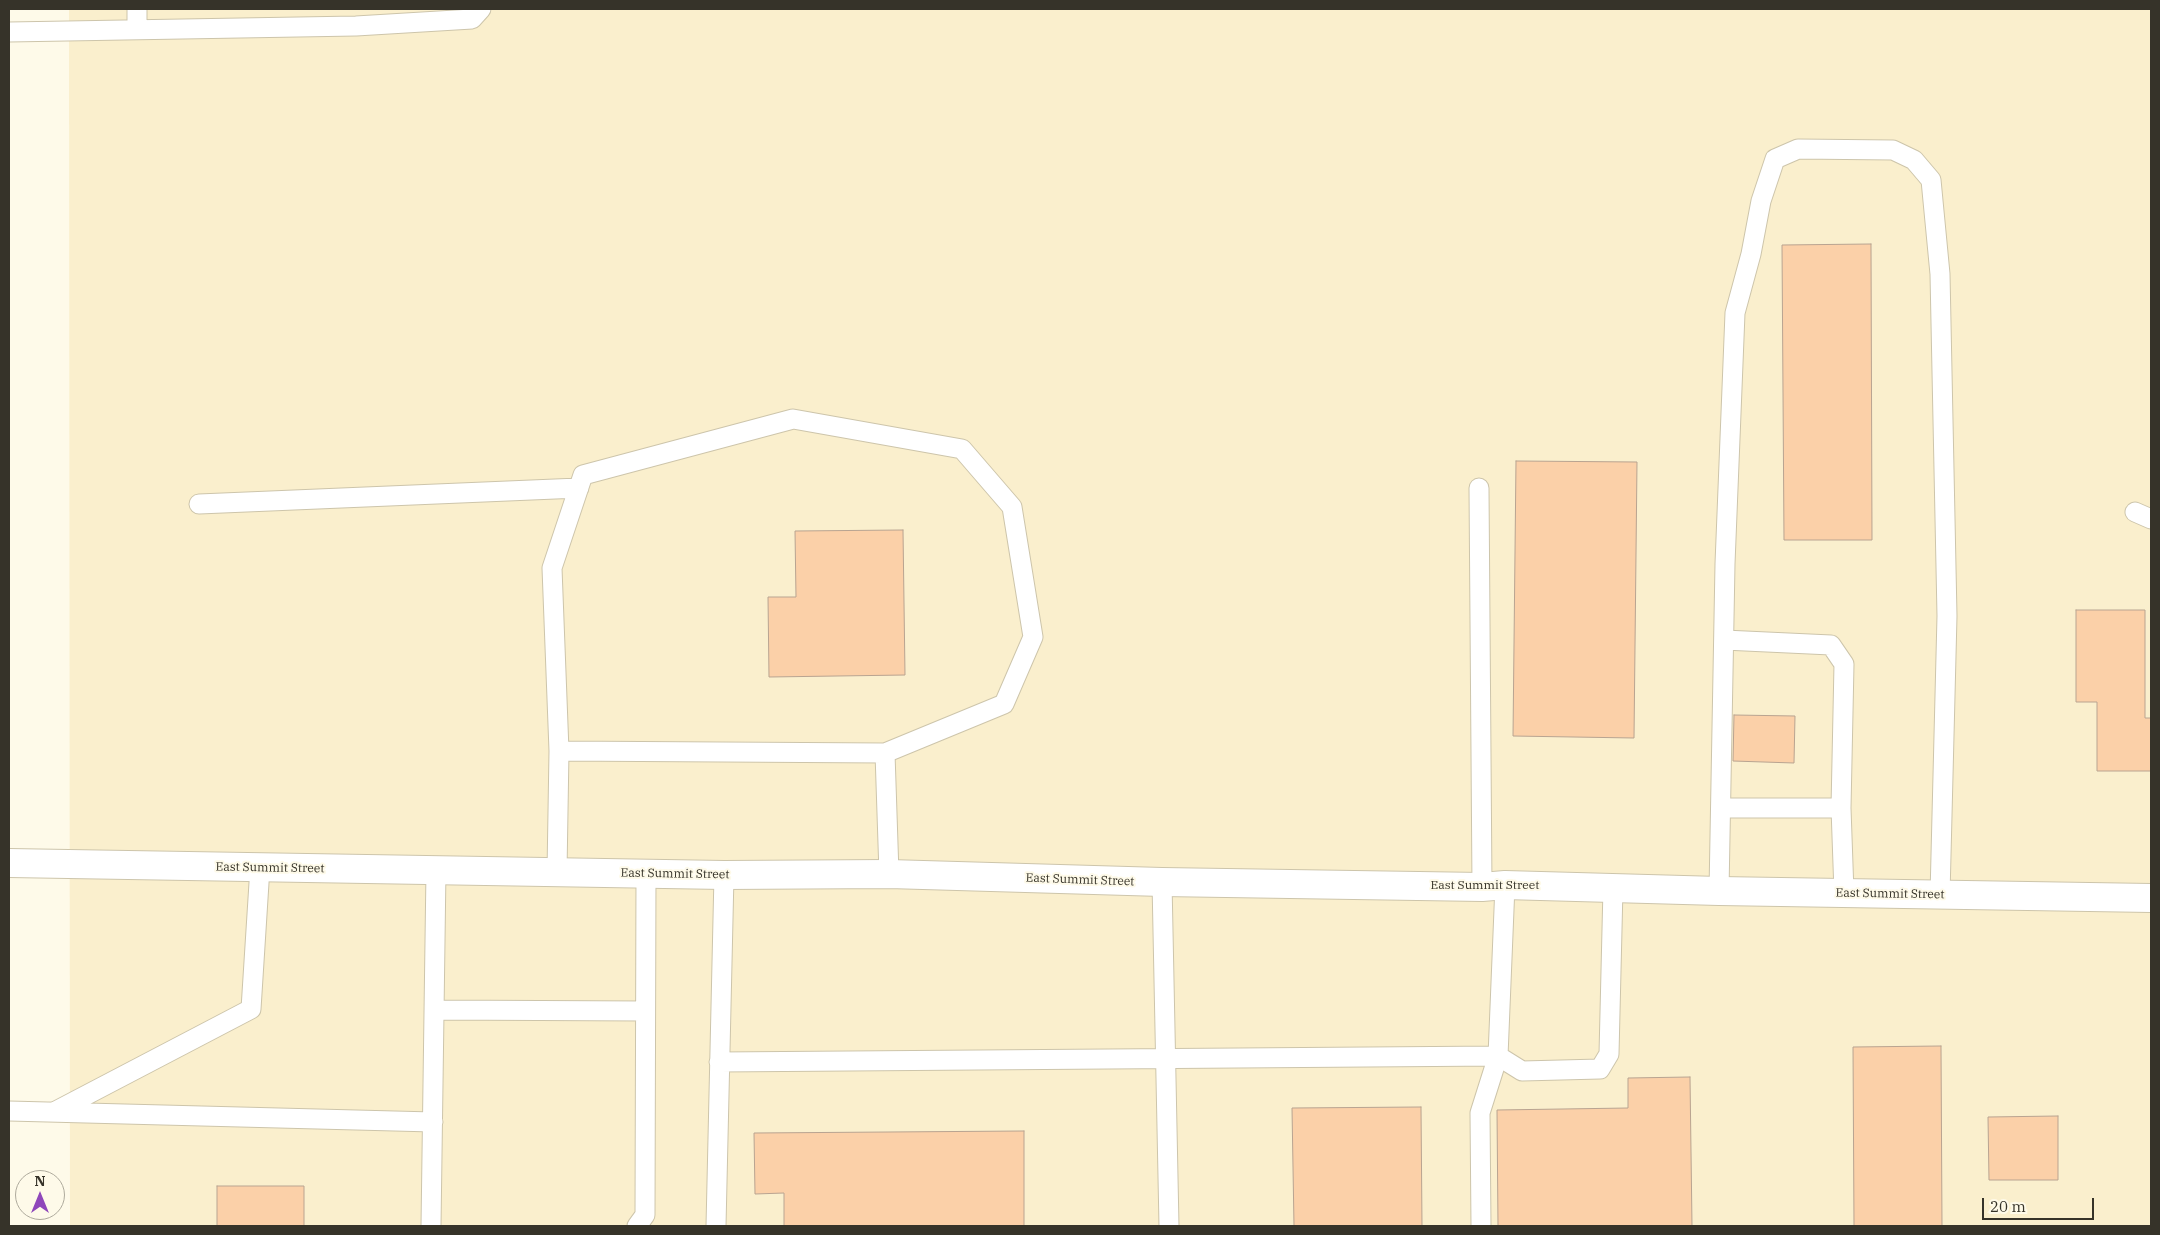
<!DOCTYPE html>
<style>
body{margin:0}
#map{position:relative;width:2160px;height:1235px;overflow:hidden;background:#fefae9;font-family:"IBM Plex Serif",serif}
canvas{display:block}
.frame{position:absolute;inset:0;border:10px solid #363329;pointer-events:none}
.north{position:absolute;left:15px;top:1170px;width:50px;height:50px;box-sizing:border-box;background:#fefae9;border:1px solid #aeaa9c;border-radius:50%;rotate:0deg;font-size:14px;font-weight:700;line-height:20px;text-align:center;color:#363329}
.north::after{content:'';display:block;margin:auto;width:18px;height:22px;background:#8f47ba;clip-path:polygon(50% 0,100% 100%,50% 72%,0 100%)}
.scale{position:absolute;left:1982px;top:1198px;width:112px;height:22px;box-sizing:border-box;border:2px solid #363329;border-top:0;padding-left:6px;font-size:15px;line-height:18px;white-space:nowrap;color:#363329;-webkit-text-stroke:4px #fefae9;paint-order:stroke}
</style>
<div id="map">
<canvas width="2160" height="1235"></canvas>
<div class="frame"></div>
<div class="north">N</div>
<div class="scale">20 m</div>
</div>
<script>
const g = document.querySelector('canvas').getContext('2d');
g.lineJoin = 'round';
function fill(path, color) { g.fillStyle = color; g.fill(path, 'evenodd'); }
const poly = rows => new Path2D(rows.map(r => 'M' + r).join(''));
function trace(path, color, width, dash) { g.strokeStyle = color; g.lineWidth = width; g.lineCap = dash ? 'butt' : 'round'; g.setLineDash(dash || []); g.stroke(path); }
function write(font, color, halo, rows, align = 'center') {
  g.font = font + ' "IBM Plex Serif",serif'; g.lineWidth = 4; g.setLineDash([]); g.textBaseline = 'middle'; g.strokeStyle = halo; g.fillStyle = color; for (const [text, x, y, turn = 0] of rows) {
    g.save(); g.translate(x, y); g.rotate((+turn || 0) * Math.PI / 180); g.textAlign = isNaN(turn) ? turn : align; if (halo) g.strokeText(text, 0, 0); g.fillText(text, 0, 0); g.restore();
  }
}
const built = poly([
 [69,9,2151,9,2151,1226,70,1226]
]);
const building = poly([
 [1871,244,1872,540,1784,540,1782,245,1871,244],
 [1516,461,1637,462,1634,738,1513,736,1516,461],
 [903,530,905,675,769,677,768,597,796,597,795,531,903,530],
 [2076,610,2145,610,2145,718,2151,718,2151,771,2097,771,2097,702,2076,702,2076,610],
 [1734,715,1795,716,1794,763,1733,761,1734,715],
 [1941,1046,1942,1226,1854,1226,1853,1047,1941,1046],
 [1690,1077,1692,1226,1498,1226,1497,1110,1628,1108,1628,1078,1690,1077],
 [1421,1107,1422,1226,1294,1226,1292,1108,1421,1107],
 [2058,1116,2058,1180,1989,1180,1988,1117,2058,1116],
 [1024,1131,1024,1226,784,1226,784,1193,755,1194,754,1133,1024,1131],
 [217,1186,304,1186,304,1226,217,1226,217,1186]
]);
const lane = poly([
 [137,29,137,9],
 [9,32,356,26,472,19,481,9],
 [1479,488,1482,887],
 [199,504,579,488],
 [2135,512,2151,519],
 [559,751,885,753],
 [1721,808,1841,808,1844,664,1831,645,1724,640],
 [1841,808,1844,893],
 [557,872,559,751,552,568,583,475,793,419,962,449,1012,507,1033,637,1004,704,885,753,889,874],
 [1162,882,1169,1226],
 [1719,891,1725,564,1735,313,1751,254,1761,201,1775,159,1798,149,1893,150,1914,160,1931,180,1940,274,1947,616,1940,895],
 [434,1010,645,1011],
 [719,1062,1498,1056,1505,885],
 [9,1111,433,1122],
 [54,1112,251,1009,260,867],
 [431,1226,436,870],
 [637,1226,645,1215,646,874],
 [716,1226,724,875],
 [1481,1226,1480,1113,1498,1056,1522,1071,1600,1069,1609,1054,1613,888]
]);
const secondary = poly([
 [9,863,724,875,889,874,1162,882,1482,887,1505,885,1719,891,2151,898]
]);
const streetNames = [
 ["East Summit Street",270,868,1],
 ["East Summit Street",675,874,1],
 ["East Summit Street",1080,880,2],
 ["East Summit Street",1485,886],
 ["East Summit Street",1890,894,1]
];
fill(built, '#faefcd');
fill(building, '#fbd0a8');
trace(building, '#b9a491', 1);
trace(lane, '#cdc5ab', 21);
trace(secondary, '#cdc5ab', 30);
trace(lane, '#fff', 19);
trace(secondary, '#fff', 28);
write('12px', '#363329', '#fefae9', streetNames);
</script>
